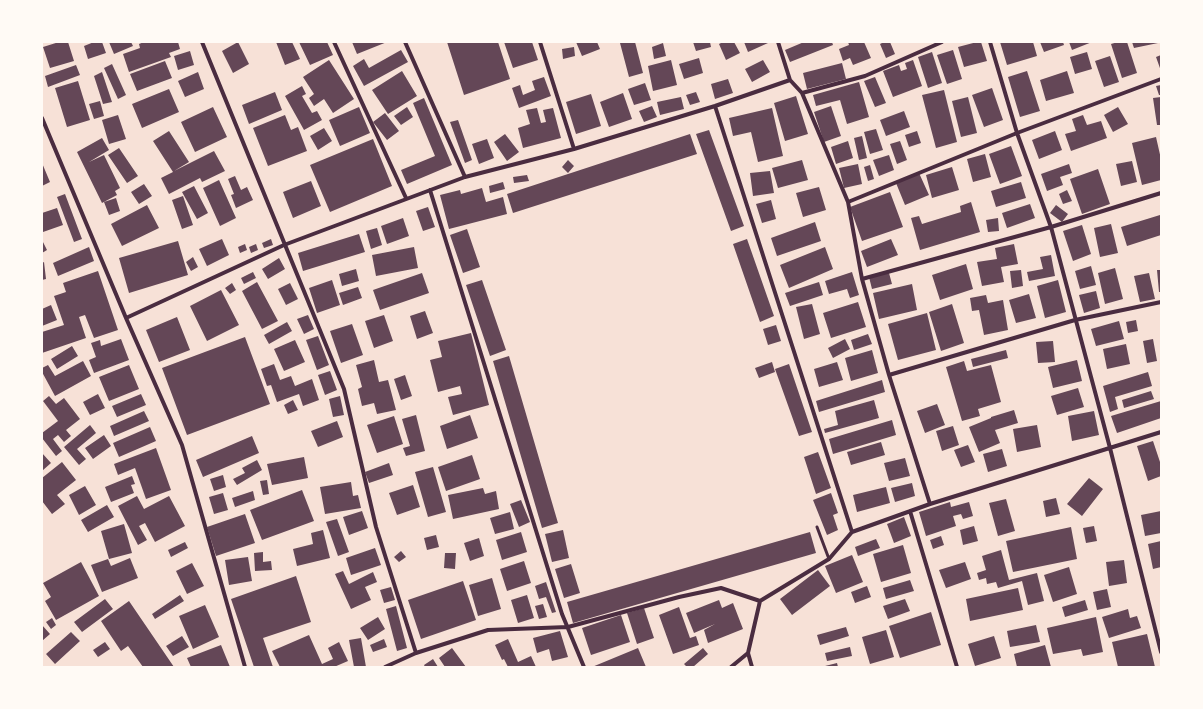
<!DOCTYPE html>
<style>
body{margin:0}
#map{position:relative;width:1203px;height:709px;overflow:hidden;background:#f7e1d7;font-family:"Source Sans 3",sans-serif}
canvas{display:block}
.frame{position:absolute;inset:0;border:43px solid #fffaf5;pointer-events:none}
</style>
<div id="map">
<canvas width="1203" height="709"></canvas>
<div class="frame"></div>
</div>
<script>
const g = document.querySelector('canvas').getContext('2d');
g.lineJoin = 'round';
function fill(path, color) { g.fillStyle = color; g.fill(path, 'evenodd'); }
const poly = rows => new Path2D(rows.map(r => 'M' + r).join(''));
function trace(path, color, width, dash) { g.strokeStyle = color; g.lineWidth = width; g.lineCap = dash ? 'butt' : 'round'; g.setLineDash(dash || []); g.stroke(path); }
const building = poly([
 [59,42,68,42,74,61,50,68,43,47],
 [94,42,102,42,106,53,88,59,84,46],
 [109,42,131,42,133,46,114,54],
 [144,42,178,42,180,49,169,53,171,57,129,72,123,54,140,48,139,44],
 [238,42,249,64,233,73,222,51],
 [276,42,292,42,300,59,285,65],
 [299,42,327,42,333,55,310,65],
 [352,42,387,42,357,54],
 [447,42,498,42,510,79,464,95],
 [504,42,532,42,538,60,513,68],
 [576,42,597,42,600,49,582,56],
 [624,42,635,42,643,73,629,77,620,43],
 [693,42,710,42,711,47,696,51],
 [723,42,734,42,740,53,726,60,719,44],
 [744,42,767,42,768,43,748,52],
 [804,42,832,42,833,45,790,62,785,50],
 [848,42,864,42,871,58,853,65,850,58,843,61,839,49,849,45],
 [884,42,890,42,895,54,886,58,880,44],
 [977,42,981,42,987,61,964,67,958,47],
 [1000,42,1033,42,1037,56,1007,65],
 [1040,42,1063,42,1064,45,1044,52],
 [1069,42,1092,42,1072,50],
 [1118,42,1127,42,1137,73,1122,78,1111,44],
 [1132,42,1157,42,1158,43,1134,48],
 [663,43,666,56,654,59,652,47],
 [574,47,575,56,563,59,562,49],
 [401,50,408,62,364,86,353,66,364,59,369,68],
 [953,50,962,79,947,84,937,55],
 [190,51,194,65,178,70,174,56],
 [932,52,942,83,928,88,918,57],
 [1087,52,1092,69,1075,74,1070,57],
 [1161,55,1161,71,1156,57],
 [1110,56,1119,82,1104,87,1095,61],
 [699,58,703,73,684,79,679,64],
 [329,60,354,99,333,113,324,99,314,106,309,98,314,94,303,77],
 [671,60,677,85,653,91,648,66],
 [763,60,770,72,752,82,745,69],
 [913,60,922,86,893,97,883,71,899,65,901,71,907,69,905,63],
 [165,61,172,78,137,91,130,74],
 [842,63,846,79,807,89,803,73],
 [112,64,126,95,118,99,104,68],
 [76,65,80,75,48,87,45,76],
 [402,71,417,96,388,114,372,90],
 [1027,71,1040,111,1020,117,1008,77],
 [1067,71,1074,93,1046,101,1040,80],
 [102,72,112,102,103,104,94,76],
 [198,72,204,89,185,97,178,81],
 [544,77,551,96,519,108,512,88,520,85,523,95,535,90,532,81],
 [875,77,886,103,875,107,864,81],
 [728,79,733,93,715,99,711,84],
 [78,81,90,120,67,127,55,88],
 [859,82,869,117,847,124,840,100,816,106,813,95],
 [645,83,651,100,634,105,628,89],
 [1161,85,1161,95,1159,95,1156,86],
 [302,86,306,94,302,96,312,113,317,111,322,120,304,130,285,96],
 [992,88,1003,120,984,127,972,95],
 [169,89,179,112,142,128,132,104],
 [944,90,957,142,936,148,922,95],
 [275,92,282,110,249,124,242,105],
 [696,92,700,102,690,105,686,95],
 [623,93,632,119,609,127,600,102],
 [591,94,601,126,576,134,566,102],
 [796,96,808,134,785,141,774,103],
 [681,97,684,109,660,115,657,102],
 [968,97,977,133,961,137,952,101],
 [1161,97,1161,125,1157,125,1153,98],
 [424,98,452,165,407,184,401,170,435,156,413,103],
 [100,101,104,116,94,119,89,104],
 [652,106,657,117,644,122,639,111],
 [831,106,841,136,824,142,814,112],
 [213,107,227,137,195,152,181,122],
 [359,107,370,133,340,146,329,120],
 [407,107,413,117,401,125,394,116],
 [1118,107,1128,124,1113,132,1104,115],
 [537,108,541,123,546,122,543,110,553,108,561,138,523,148,518,128,530,124,526,110],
 [772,108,783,156,758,162,751,132,733,136,729,118],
 [904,111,910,127,886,136,880,120],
 [385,113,399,131,387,140,373,122],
 [118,115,126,139,109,144,102,120],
 [285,115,291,130,298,127,307,151,268,166,253,128],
 [1083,115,1087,125,1101,121,1107,138,1071,151,1065,134,1076,131,1072,119],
 [458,120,472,160,465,163,450,122],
 [324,128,332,141,318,150,310,136],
 [876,129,883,150,870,154,864,132],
 [709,130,744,226,731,231,696,134],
 [169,131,189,162,174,171,214,151,225,171,202,182,200,178,169,194,161,178,173,172,153,141],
 [917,131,921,143,909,147,905,135],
 [1055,131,1062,150,1039,159,1032,140],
 [505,134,519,152,507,161,494,142],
 [690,134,697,154,513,213,507,194],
 [862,136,867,158,859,160,854,138],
 [1156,137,1161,159,1161,180,1142,185,1132,143],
 [102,138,109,150,89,162,104,155,120,188,115,191,117,195,102,203,77,152],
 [373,139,392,186,330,212,310,165],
 [487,139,494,158,479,164,472,144],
 [848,141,853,158,836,164,831,147],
 [900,141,907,160,897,164,890,144],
 [1011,146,1022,176,1000,184,989,154],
 [119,148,138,176,127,183,108,155],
 [985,154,991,177,973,182,967,159],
 [889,155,894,170,879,176,873,160],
 [568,160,574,166,568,173,562,167],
 [802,160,808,180,778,188,772,168],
 [1132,161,1137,182,1121,186,1116,164],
 [42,163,50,182,42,186],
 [858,164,862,184,844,188,839,168],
 [1069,164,1072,173,1060,177,1063,185,1047,191,1041,174],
 [870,165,874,179,868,181,864,167],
 [952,167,959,190,932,198,926,175],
 [1098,169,1110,204,1082,214,1070,179],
 [770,171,774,193,753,196,750,173],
 [919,173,929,195,905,205,896,183],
 [527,175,529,181,514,183,513,177],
 [235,176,241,190,247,187,253,200,236,208,231,195,234,194,228,179],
 [219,180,236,218,220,226,203,188],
 [311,181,321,206,293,218,283,192],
 [503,182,505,189,490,193,489,186],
 [1021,182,1026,198,996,207,991,191],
 [144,184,152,196,139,204,131,192],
 [194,186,208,213,197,219,182,192],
 [819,187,826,210,803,217,796,193],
 [482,188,486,202,503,197,507,214,449,229,440,195,460,190,461,194],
 [1067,190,1072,201,1063,204,1059,194],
 [890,192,903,227,862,241,850,207],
 [65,194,82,239,74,242,57,197],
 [183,196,193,225,182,229,172,200],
 [116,198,120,211,109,215,104,202],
 [771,200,776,219,762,223,756,204],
 [971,202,980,232,920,250,911,218,919,216,922,224,961,212,960,206],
 [1030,204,1035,218,1007,228,1002,213],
 [147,205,159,228,122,246,111,224],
 [1056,205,1068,214,1062,222,1050,213],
 [428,207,435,227,423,231,416,211],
 [57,208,63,225,43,232,42,213],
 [1160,215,1161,235,1127,246,1121,227],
 [403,218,409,236,387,244,381,226],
 [998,218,999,231,988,232,986,220],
 [815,222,821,241,777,256,771,238],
 [1111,224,1118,253,1100,257,1094,228],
 [1082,225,1091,254,1073,261,1063,231],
 [377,228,382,245,371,249,366,231],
 [467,229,480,267,463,273,450,235],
 [359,234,365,252,303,271,298,253],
 [222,239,229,255,207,266,199,249],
 [271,239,273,245,264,248,262,243],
 [747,239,774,316,760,322,733,244],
 [891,239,898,255,867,267,861,251],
 [42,240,47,250,42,253],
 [178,241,188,275,129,293,119,258],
 [245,244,247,250,240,253,238,247],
 [256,244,258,250,251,253,249,247],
 [1014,244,1018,264,1001,267,1004,282,982,286,977,262,997,259,995,248],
 [89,247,94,261,58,276,53,263],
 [414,247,418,268,376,276,372,255],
 [825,247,833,269,789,288,780,265],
 [1051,255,1055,276,1029,281,1027,272,1043,269,1040,257],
 [193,257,198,267,191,271,186,262],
 [279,258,285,269,268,279,262,269],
 [44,262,46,279,42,280,42,263],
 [966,264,973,289,940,300,932,275],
 [1091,266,1096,285,1080,289,1075,271],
 [1115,268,1123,299,1105,304,1098,273],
 [356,269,359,281,342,286,339,274],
 [1021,270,1023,286,1012,288,1010,271],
 [1157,270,1161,270,1161,292,1159,292],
 [98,271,118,330,94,338,85,315,79,317,86,338,42,353,42,332,64,325,54,296,66,292,63,283],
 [253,272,256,278,244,284,241,278],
 [852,272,859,295,850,298,847,289,829,294,825,281],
 [422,273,429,293,380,310,373,290],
 [889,273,892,284,872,289,869,277],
 [1149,273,1155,299,1140,302,1134,276],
 [332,280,340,305,317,313,309,288],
 [482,280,506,350,490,356,466,285],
 [1058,280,1066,312,1045,318,1037,286],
 [257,282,278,321,262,329,242,291],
 [819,282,823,295,790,306,785,293],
 [232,283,236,290,230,294,225,288],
 [290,283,298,299,286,305,278,289],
 [912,284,917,310,879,319,873,293],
 [358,287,362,298,343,305,339,293],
 [221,290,239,325,207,341,190,306],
 [1096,291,1100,308,1084,313,1079,295],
 [1029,294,1036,318,1016,323,1009,300],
 [986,295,988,303,1003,300,1008,330,984,335,979,310,972,311,970,298],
 [858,302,866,327,831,338,823,313],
 [812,304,820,334,804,339,796,307],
 [952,304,964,343,941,351,929,312],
 [51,305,57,320,42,326,42,309],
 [425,311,433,333,417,339,410,316],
 [927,313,936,350,898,360,888,324],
 [308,315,314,329,304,334,297,319],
 [384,315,393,341,374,348,365,321],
 [177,317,190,350,159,362,146,330],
 [1136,320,1138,331,1128,333,1126,322],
 [1119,321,1124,339,1096,346,1091,329],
 [287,322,292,331,269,344,264,335],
 [352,324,363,355,341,363,330,331],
 [776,325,781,341,768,345,763,329],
 [471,333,489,405,453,415,448,397,462,394,460,386,438,392,430,360,442,357,438,341],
 [868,334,872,344,854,350,851,340],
 [318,336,329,365,317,370,306,340],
 [245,337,270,404,187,435,162,368],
 [121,339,129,360,94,373,89,360,96,357,91,343,100,340,101,346],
 [845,339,850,349,833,358,828,348],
 [1153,339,1157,361,1147,363,1143,341],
 [295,340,305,362,284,371,274,349],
 [1053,341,1055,362,1038,363,1036,342],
 [1126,344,1130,364,1107,369,1103,349],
 [72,346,78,356,57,369,51,359],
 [872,350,878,373,851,381,845,358],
 [1006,350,1008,358,973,367,971,359],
 [509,356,558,523,542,528,493,361],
 [374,360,379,382,388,380,396,410,377,414,374,403,362,406,358,389,362,387,356,365],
 [1077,360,1082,381,1053,388,1048,367],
 [83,361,91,376,55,396,42,372,42,368,48,365,55,376],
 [964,361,967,371,991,365,1001,402,978,409,980,416,962,421,946,367],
 [772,362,775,372,759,378,755,368],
 [837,362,843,380,819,387,814,369],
 [274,364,280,380,291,376,295,386,312,379,319,400,303,406,299,394,277,402,271,385,267,386,261,369],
 [789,364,812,432,799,436,775,369],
 [129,365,139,389,109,401,99,377],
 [330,371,337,390,325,395,318,375],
 [1148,372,1152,386,1115,397,1118,409,1110,412,1103,386],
 [405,375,412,396,401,400,394,379],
 [882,380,885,392,819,412,816,401],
 [1078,388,1084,407,1057,415,1051,396],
 [1151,391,1154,399,1124,408,1122,400],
 [98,394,105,408,90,415,83,402],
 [141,394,146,405,117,417,112,406],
 [49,396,56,404,64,398,80,419,66,430,71,436,64,442,58,435,53,439,62,451,56,456,42,438,42,433,58,421,43,401],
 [340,396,344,415,333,417,329,399],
 [293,400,298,410,288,414,284,405],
 [874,400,879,418,825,433,824,429,838,425,835,411],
 [1161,401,1161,418,1117,433,1111,416],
 [937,404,945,425,925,433,917,411],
 [1014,410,1018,423,995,430,1000,443,979,452,969,427,991,418,991,417],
 [144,411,149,421,114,436,110,426],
 [1094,411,1099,435,1072,441,1068,416],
 [416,415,425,451,406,456,403,448,410,446,402,419],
 [470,415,478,438,447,449,440,426],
 [394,416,403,444,377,453,367,425],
 [892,420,896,435,833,454,829,439],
 [337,421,343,437,318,447,311,431],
 [90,425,96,433,77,449,86,459,79,465,64,447],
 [1037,425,1041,447,1017,452,1013,429],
 [953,426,959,445,942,451,936,431],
 [150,427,156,441,119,457,113,443],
 [104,435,111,446,93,459,85,448],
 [252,436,259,453,203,477,196,460],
 [1153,441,1161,465,1161,476,1148,481,1137,446],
 [881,442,885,455,851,465,847,452],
 [968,445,975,462,961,467,954,450],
 [156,448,171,490,146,499,135,468,118,475,114,464],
 [1002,449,1007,466,988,472,983,454],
 [818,452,831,488,816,494,804,457],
 [42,453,51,463,42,471],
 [472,455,480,479,446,491,438,467],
 [304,457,308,478,272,485,267,464],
 [905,458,910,476,889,481,884,463],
 [257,460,262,470,237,485,233,479,245,473,242,468],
 [62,462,76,480,57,495,65,504,52,514,42,501,42,478],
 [389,463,393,475,369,483,365,472],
 [433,467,446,512,428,517,415,472],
 [223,475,226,487,214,491,210,479],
 [132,476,135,484,131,485,134,493,111,502,105,487],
 [1089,478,1103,489,1082,516,1067,504],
 [267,480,269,494,263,495,260,481],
 [351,482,353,496,358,495,361,508,325,514,320,487],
 [912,483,915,496,895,502,891,488],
 [413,485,420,507,397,515,389,493],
 [85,486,96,505,79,515,69,495],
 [886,487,890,503,857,512,853,495],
 [483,488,485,494,496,491,499,509,453,519,448,495],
 [302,490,314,521,262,540,250,510],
 [253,491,255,500,235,507,232,498],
 [223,493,228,510,214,514,209,497],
 [831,493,838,513,833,515,838,530,827,535,813,500],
 [137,496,144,509,169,496,185,526,155,542,145,523,139,526,147,540,138,545,118,506],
 [1056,498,1060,514,1046,517,1043,501],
 [1006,499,1015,531,998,536,989,503],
 [521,500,530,522,519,527,510,504],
 [950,502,951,507,969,502,973,516,963,519,961,514,953,516,956,526,926,536,919,512],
 [107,505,114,517,88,532,81,520],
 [362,511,368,528,349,535,343,517],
 [1161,511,1161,533,1145,536,1141,515],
 [510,512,514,529,495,534,490,518],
 [245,514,255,543,216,556,207,527],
 [904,517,911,536,894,543,887,524],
 [337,519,349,552,338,556,326,522],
 [124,524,132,553,109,559,101,531],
 [974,526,978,541,963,545,960,530],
 [1094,526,1097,541,1086,543,1083,528],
 [1071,527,1077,559,1013,572,1006,541],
 [323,530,330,558,297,566,293,549,313,544,311,533],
 [563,530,569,558,552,562,545,534],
 [521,532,527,552,502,560,496,540],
 [810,532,816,553,573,623,567,602],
 [436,535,439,547,427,550,424,538],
 [941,536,944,545,933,549,930,540],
 [479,538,484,556,470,561,464,543],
 [876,539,880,548,858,556,855,547],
 [1161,541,1161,567,1153,569,1148,544],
 [185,542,188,548,171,557,168,550],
 [903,545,911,573,881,582,873,554],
 [375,548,381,565,351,575,346,558],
 [1001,550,1009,580,1037,573,1044,601,1028,605,1022,581,998,588,996,582,987,584,986,578,979,580,977,573,986,570,982,556],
 [401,551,406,557,399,562,394,557],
 [263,552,263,562,271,561,272,570,255,571,254,553],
 [445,553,456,553,455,569,444,568],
 [852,555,863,582,836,593,825,566],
 [248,557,252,581,229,585,225,560],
 [130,558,138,578,102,592,91,565,108,559,111,566],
 [1124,560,1127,583,1109,586,1106,562],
 [524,561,531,583,507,591,500,569],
 [81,562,99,596,56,620,45,601,51,597,43,583],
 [965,562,971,579,946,588,939,570],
 [192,563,204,586,187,594,176,571],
 [571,564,580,593,564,598,555,569],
 [1069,567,1077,594,1053,602,1044,575],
 [818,570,830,586,792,615,780,599],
 [343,571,349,584,373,572,377,582,365,587,371,600,351,609,335,574],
 [296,576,311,622,263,638,273,667,254,667,231,599],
 [492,578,501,609,478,616,469,585],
 [910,580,914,591,886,599,883,588],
 [463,581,476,620,421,639,408,600],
 [546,582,556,612,552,613,546,597,539,599,535,586],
 [867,586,871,597,855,603,851,592],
 [391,587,395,600,384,603,380,590],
 [1018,588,1023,610,970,621,966,599],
 [1107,589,1111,607,1097,610,1093,592],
 [180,595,184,601,155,619,152,614],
 [527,595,534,618,518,623,511,600],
 [105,599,113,609,82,632,74,622],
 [905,599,910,611,888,619,883,606],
 [719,600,722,608,733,603,743,629,708,643,704,630,715,624,694,633,686,613],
 [1085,600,1088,610,1065,617,1062,607],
 [129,601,174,667,143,667,128,646,121,651,101,621],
 [543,604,547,617,539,619,535,606],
 [205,605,219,637,193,649,179,616],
 [396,606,407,648,397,651,386,609],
 [679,607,690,638,696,636,699,645,673,654,659,615],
 [644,608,654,638,637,644,627,613],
 [1128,609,1130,618,1137,616,1141,628,1109,638,1102,617],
 [931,612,941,645,900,658,889,626],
 [621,615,630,642,591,655,582,628],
 [378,617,385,629,368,640,360,628],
 [1096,617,1103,652,1083,656,1081,649,1053,654,1047,628],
 [52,618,56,625,51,629,46,622],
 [42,625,50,634,42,641],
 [1036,625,1040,642,1010,647,1007,631],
 [846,627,849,636,820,645,817,635],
 [886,630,894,657,870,664,862,637],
 [560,631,568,657,552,661,549,649,537,653,533,638],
 [71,632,80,641,55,664,46,654],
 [1147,634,1155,667,1118,667,1112,642],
 [309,635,322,664,333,659,328,648,339,642,348,661,334,667,280,667,272,651],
 [182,636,189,647,173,656,166,646],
 [994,636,1001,658,975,666,968,644],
 [361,638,366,667,354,667,349,640],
 [384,639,387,647,373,652,370,645],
 [508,639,518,662,531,656,536,667,508,667,504,659,502,660,495,645],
 [105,642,110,649,98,657,93,650],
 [221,645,230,667,191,667,187,658],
 [1045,645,1051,667,1017,667,1014,654],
 [850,647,852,656,827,661,825,653],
 [452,648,466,667,445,667,439,658],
 [638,648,646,667,592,667],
 [703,648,708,654,693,667,687,667,684,664],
 [433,659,438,667,425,667,424,665],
 [837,663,838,667,825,667,825,666]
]);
const service = poly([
 [817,527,829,559]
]);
const minor = poly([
 [202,42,344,389,376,527,416,653],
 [334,42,406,198],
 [405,42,465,177],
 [540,42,574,149],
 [778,42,790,80],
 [990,42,1017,133,1051,227,1110,448,1161,652],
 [802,93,848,202,862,279,889,375,930,504],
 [715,106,852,532],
 [42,118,126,318,182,445,245,667],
 [430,190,562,614,584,667],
 [848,202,1017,133,1161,79],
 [862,279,1051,227,1161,193],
 [126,318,284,245,465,177,574,149,715,106,790,80,802,93,865,76,942,42],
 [889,375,1075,320,1161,302],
 [910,511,957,667],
 [748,653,752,667],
 [385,667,416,653,488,630,568,627,679,597,721,588,760,601],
 [731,667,748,653,760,601,829,559,852,532,930,504,1161,432]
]);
fill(building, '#644757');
trace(service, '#4a2c40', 3);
trace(minor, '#4a2c40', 4);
</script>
